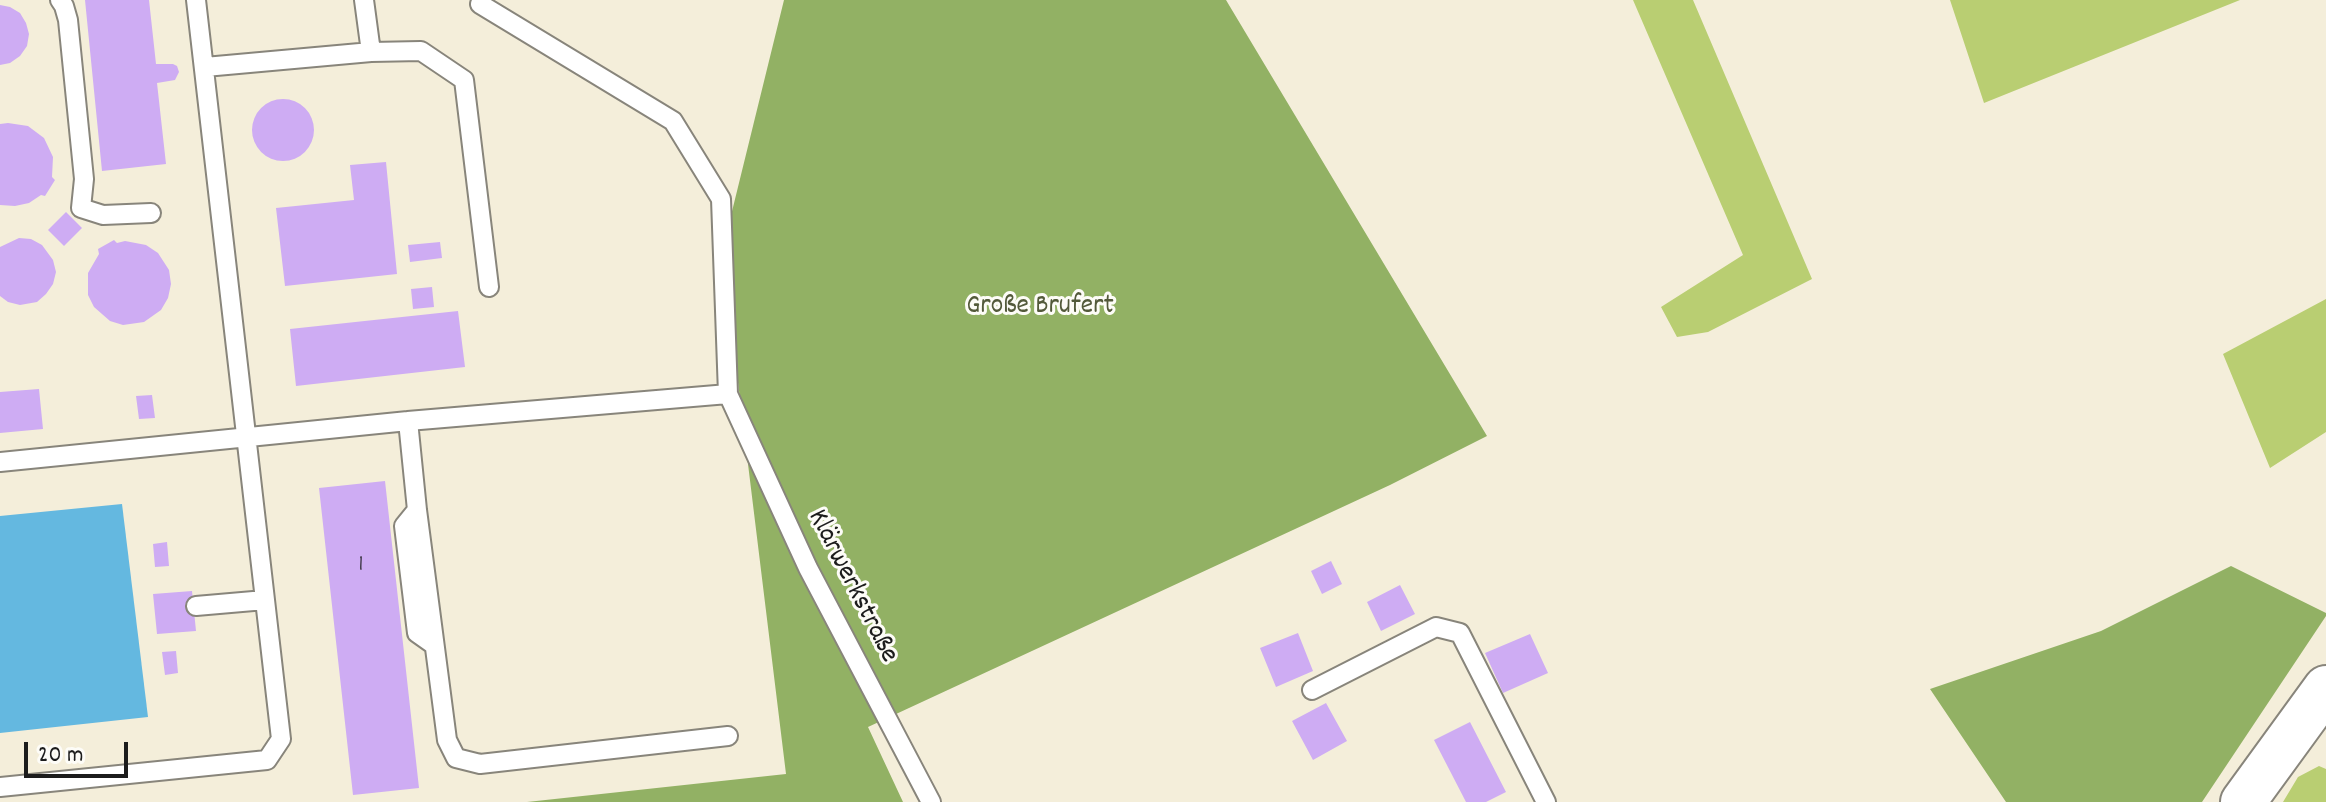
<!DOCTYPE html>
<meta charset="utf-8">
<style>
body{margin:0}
#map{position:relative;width:2326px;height:802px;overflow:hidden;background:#f4eeda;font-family:Dekko,sans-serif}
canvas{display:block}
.scale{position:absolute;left:24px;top:742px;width:104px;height:36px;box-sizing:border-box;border:4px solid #1c1c1c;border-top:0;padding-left:10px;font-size:24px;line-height:28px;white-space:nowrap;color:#1c1c1c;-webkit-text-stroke:6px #fdfcf7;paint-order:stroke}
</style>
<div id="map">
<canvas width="2326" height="802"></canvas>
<div class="scale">20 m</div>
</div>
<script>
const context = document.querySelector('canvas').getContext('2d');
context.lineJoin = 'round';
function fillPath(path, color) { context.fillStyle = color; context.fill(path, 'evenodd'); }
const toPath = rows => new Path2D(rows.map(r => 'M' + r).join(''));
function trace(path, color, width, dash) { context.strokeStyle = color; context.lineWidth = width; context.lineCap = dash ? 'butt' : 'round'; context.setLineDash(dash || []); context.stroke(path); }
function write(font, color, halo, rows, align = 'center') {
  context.font = font + ' Dekko,sans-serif'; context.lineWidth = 6; context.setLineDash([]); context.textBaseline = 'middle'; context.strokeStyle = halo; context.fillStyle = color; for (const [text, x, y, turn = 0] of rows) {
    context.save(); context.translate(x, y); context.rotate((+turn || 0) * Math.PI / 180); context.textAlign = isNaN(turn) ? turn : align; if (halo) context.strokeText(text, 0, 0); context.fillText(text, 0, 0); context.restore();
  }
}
fillPath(toPath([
 [1633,0,1693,0,1812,279,1708,332,1677,337,1661,307,1743,255],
 [1950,0,2240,0,1984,103],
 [2326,299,2326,432,2270,468,2223,354],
 [2319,766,2326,769,2326,802,2283,802,2298,777]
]), '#b9ce72');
fillPath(toPath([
 [784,0,1226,0,1487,436,1390,485,868,727,903,802,527,802,786,774,722,252],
 [2231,566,2326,613,2326,616,2202,802,2006,802,1930,689,2101,631]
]), '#92b164');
fillPath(toPath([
 [122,504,148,717,0,733,0,516]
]), '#64b8e0');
fillPath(toPath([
 [85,0,149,0,156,64,173,64,177,66,179,72,175,80,157,83,166,164,102,171],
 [0,5,10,7,20,13,26,23,29,34,27,46,20,56,10,63,0,65],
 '252 130a31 31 0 1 1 62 0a31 31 0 1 1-62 0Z',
 [8,123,28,126,44,138,53,157,52,177,55,180,45,196,41,195,29,203,15,206,0,205,0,124],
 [386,162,397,274,285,286,276,208,354,200,350,165],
 [66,212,82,228,64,246,48,230],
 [19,238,31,239,42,245,53,260,56,272,53,284,46,294,37,302,20,305,8,302,0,296,0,247],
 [114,240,117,243,125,241,146,245,158,253,169,270,171,284,168,298,161,310,144,322,123,325,110,321,94,307,88,295,88,273,99,254,98,249],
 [440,242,442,258,410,262,408,245],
 [432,287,434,307,413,309,411,289],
 [458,311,465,367,296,386,290,329],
 [39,389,43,429,0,433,0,392],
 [152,395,155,418,139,419,136,396],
 [385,481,419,788,353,795,319,488],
 [167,542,169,566,155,567,153,544],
 [1331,561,1342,584,1322,594,1311,571],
 [1400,585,1415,614,1381,631,1367,602],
 [192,591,196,631,157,634,153,594],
 [1298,633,1313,671,1276,687,1260,648],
 [1530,634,1548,673,1503,693,1485,653],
 [176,651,178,673,165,675,162,652],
 [1326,703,1347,741,1313,760,1292,721],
 [1470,722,1506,792,1486,802,1466,802,1434,740]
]), '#ceacf3');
const service = toPath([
 [60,0,64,6,68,20,84,179,81,208,103,215,151,213],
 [364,0,371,52,421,51,464,80,489,287],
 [480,4,673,121,721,199,728,394,808,568,931,802],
 [205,67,371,52],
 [408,421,417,510,447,740,456,758,480,764,728,736],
 [0,462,408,421,728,394],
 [417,510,404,526,417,633,434,645],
 [196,606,265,600],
 [1312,690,1436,627,1460,633,1546,802],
 [0,787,267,760,281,739,196,0]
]);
const tertiary = toPath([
 [2243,802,2326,688]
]);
trace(service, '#88857b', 22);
trace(tertiary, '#88857b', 48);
trace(service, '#fff', 18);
trace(tertiary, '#fff', 44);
write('24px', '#484052', null, [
 ["1",361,567]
]);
write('28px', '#535a3a', '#fdfcf7', [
 ["Große Brufert",1040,308]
]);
write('28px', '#1c1c1c', '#fdfcf7', [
 ["Klärwerkstraße",851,587,63]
]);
</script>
